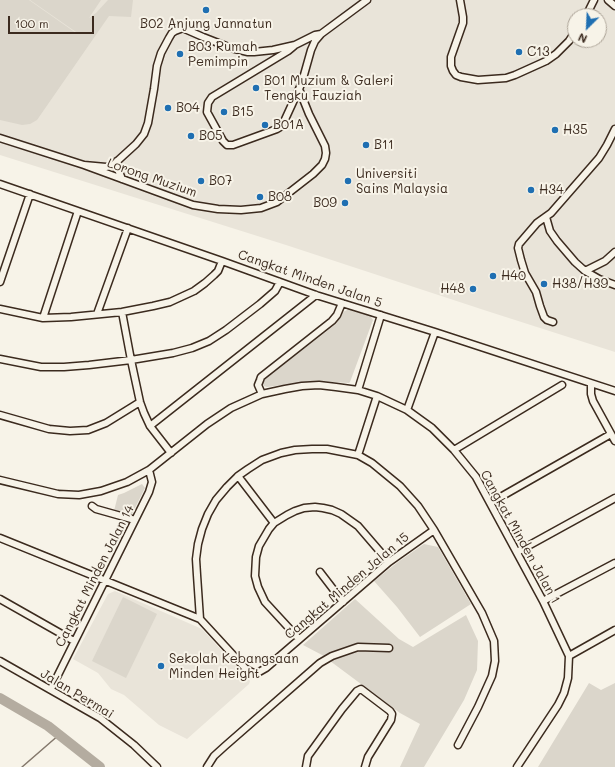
<!DOCTYPE html>
<style>
body{margin:0}
#map{position:relative;width:615px;height:767px;overflow:hidden;background:#f7f3e8;font-family:Mali,sans-serif}
canvas{display:block}
.north{position:absolute;left:567px;top:8px;width:40px;height:40px;box-sizing:border-box;background:#f7f3e8;border:1px solid #aca397;border-radius:50%;rotate:204deg;font-size:11px;font-weight:700;line-height:16px;text-align:center;color:#3b2a1e}
.north::after{content:'';display:block;margin:auto;width:14px;height:18px;background:#1f6fb2;clip-path:polygon(50% 0,100% 100%,50% 72%,0 100%)}
.scale{position:absolute;left:8px;top:16px;width:86px;height:18px;box-sizing:border-box;border:2px solid #3b2a1e;border-top:0;padding-left:5px;font-size:12px;line-height:14px;white-space:nowrap;color:#3b2a1e;-webkit-text-stroke:3px #f7f3e8;paint-order:stroke}
</style>
<div id="map">
<canvas width="615" height="767"></canvas>
<div class="north">N</div>
<div class="scale">100 m</div>
</div>
<script>
const context = document.querySelector('canvas').getContext('2d');
context.lineJoin = 'round';
function fillPath(path, color) { context.fillStyle = color; context.fill(path, 'evenodd'); }
const toPath = rows => new Path2D(rows.map(r => 'M' + r).join(''));
function trace(path, color, width, dash) { context.strokeStyle = color; context.lineWidth = width; context.lineCap = dash ? 'butt' : 'round'; context.setLineDash(dash || []); context.stroke(path); }
function write(font, color, halo, rows, align = 'center') {
  context.font = font + ' Mali,sans-serif'; context.lineWidth = 4; context.setLineDash([]); context.textBaseline = 'middle'; context.strokeStyle = halo; context.fillStyle = color; for (const [text, x, y, turn = 0] of rows) {
    context.save(); context.translate(x, y); context.rotate((+turn || 0) * Math.PI / 180); context.textAlign = isNaN(turn) ? turn : align; if (halo) context.strokeText(text, 0, 0); context.fillText(text, 0, 0); context.restore();
  }
}
fillPath(toPath([
 [0,0,615,0,615,352,487,311,286,245,0,155],
 [575,16,599,16,599,40,575,40],
 [115,591,202,629,250,681,249,684,187,739,159,725,124,695,111,689,98,673,73,659,108,594]
]), '#e9e4d9');
fillPath(toPath([
 [0,0,29,0,76,33,76,32,30,0,101,0,89,18,96,13,108,0,133,0,131,17,109,16,37,120,30,124,22,125,0,120],
 [349,309,370,315,373,320,350,382,349,383,314,381,267,387,264,386,263,384,265,379,336,324,343,312],
 [142,484,145,488,131,516,114,511,118,495,124,493],
 [424,544,438,547,471,604,420,637,397,607,374,581,398,562],
 [123,597,157,614,126,678,92,661],
 [355,599,399,639,413,647,466,615,478,641,477,670,464,700,424,767,400,767,420,724,400,713,322,655,303,645],
 [589,683,601,690,615,683,615,767,538,767]
]), '#dbd6cb');
trace(toPath([
 [22,767,60,734]
]), '#84786c', 1.5);
trace(toPath([
 [0,698,48,726,100,767]
]), '#b4aca0', 10);
const minor = toPath([
 [460,0,463,17,463,23,451,57,451,66,453,71,456,75,461,77,478,80,506,78,515,75,546,61,556,54,569,41,575,32],
 [608,0,615,6],
 [586,16,594,0],
 [294,46,288,51,212,97,208,103,207,112,223,141,227,145,233,145,277,129,282,126,299,89],
 [0,138,84,165,106,167,113,165,136,144,144,134,148,123,154,89,157,66,161,53,169,38,172,33,175,31,183,28,187,30,203,37,231,48,248,52,254,52,273,50,295,45,315,35,321,34],
 [117,161,117,167,122,179],
 [84,165,193,205,218,209,241,210,261,208,277,202,313,174,322,165,325,159,326,153,325,146,309,114,299,89,302,82,311,50,315,41,321,34,367,0],
 [0,184,222,261,316,295,435,332,615,391],
 [546,217,550,231,557,241,575,262,585,271,599,279,615,285],
 [585,271,605,261,615,252],
 [0,282,30,194],
 [0,309,43,318,71,317,122,312,153,306,170,302,194,291,205,283,214,275,218,271,222,261],
 [122,312,131,360,140,402,144,413,150,426,171,453],
 [97,314,128,228],
 [43,318,78,211],
 [553,322,547,320,544,317,540,306,536,292,525,273,521,260,518,248,519,244,537,223,551,213,599,158,607,145,615,129],
 [0,359,41,367,64,367,89,365,131,360,173,353,192,348,209,341,226,330,260,304,275,291,280,282],
 [591,384,591,394,593,401,615,441],
 [358,390,381,315],
 [262,394,258,385,260,380,261,377,332,321,337,315,342,303],
 [407,410,435,332],
 [0,415,49,429,70,431,88,430,106,423,140,402],
 [150,426,316,295],
 [454,450,562,385],
 [358,455,377,396],
 [238,476,274,523],
 [0,480,58,494,79,495,101,491,127,482,149,470,207,424,231,408,262,394,285,389,302,386,319,385,336,387,358,390,377,396,407,410,432,428,454,450,476,477,543,601,569,656,568,678,564,693,558,705,517,767],
 [490,503,611,434],
 [92,506,96,509,135,520],
 [434,530,389,562,266,668,259,672,253,673,246,669,200,619,197,575,196,559,198,544,202,529,208,514,216,500,227,487,238,476,248,469,262,460,281,453,295,450,312,449,327,449,358,455,372,463,400,486,418,506,434,530,482,613,494,641,495,661,492,676,478,707,458,745],
 [0,538,200,619],
 [517,552,615,498],
 [320,572,343,602],
 [0,599,74,641],
 [543,601,615,563],
 [299,639,265,602,258,587,255,576,256,557,259,546,269,529,274,523,287,515,295,511,304,508,315,507,323,508,332,510,341,514,358,526,389,562],
 [569,656,615,630],
 [0,661,100,718,134,745,157,767],
 [51,689,149,492,152,482,149,470],
 [207,767,214,756,225,746,320,663,332,656,358,647,389,648],
 [306,767,308,756,342,709,357,691,361,689,390,711,392,714,391,720,368,757,365,767]
]);
trace(minor, '#3b2a1e', 9);
trace(minor, '#f7f3e8', 6);
for (const [x, y, r, color] of [
 [206,10,4,"#1f6fb2"],
 [519,52,4,"#1f6fb2"],
 [180,54,4,"#1f6fb2"],
 [256,88,4,"#1f6fb2"],
 [168,108,4,"#1f6fb2"],
 [224,112,4,"#1f6fb2"],
 [265,125,4,"#1f6fb2"],
 [555,130,4,"#1f6fb2"],
 [191,136,4,"#1f6fb2"],
 [366,145,4,"#1f6fb2"],
 [201,181,4,"#1f6fb2"],
 [348,181,4,"#1f6fb2"],
 [531,190,4,"#1f6fb2"],
 [260,197,4,"#1f6fb2"],
 [345,203,4,"#1f6fb2"],
 [493,276,4,"#1f6fb2"],
 [544,284,4,"#1f6fb2"],
 [473,289,4,"#1f6fb2"],
 [161,666,4,"#1f6fb2"]
]) { const dot = new Path2D(); dot.arc(x, y, r, 0, 2 * Math.PI); context.fillStyle = color; context.fill(dot); trace(dot, '#f7f3e8', 1.5); }
write('13px', '#3b2a1e', '#f7f3e8', [
 ["B02 Anjung Jannatun",206,24,"center"],
 ["B03 Rumah",188,47],
 ["Pemimpin",188,62],
 ["C13",527,52],
 ["B01 Muzium & Galeri",264,81],
 ["Tengku Fauziah",264,96],
 ["B04",176,108],
 ["B15",232,112],
 ["B01A",273,125],
 ["H35",563,130],
 ["B05",199,136],
 ["B11",374,145],
 ["Universiti",356,174],
 ["Sains Malaysia",356,189],
 ["B07",209,181],
 ["H34",539,190],
 ["B08",268,197],
 ["B09",337,203,"right"],
 ["H40",501,276],
 ["H38/H39",552,284],
 ["H48",465,289,"right"],
 ["Sekolah Kebangsaan",169,659],
 ["Minden Height",169,674]
], 'left');
write('13px', '#3b2a1e', '#f7f3e8', [
 ["Lorong Muzium",152,178,19],
 ["Cangkat Minden Jalan 5",310,279,19],
 ["Cangkat Minden Jalan 1",520,537,61],
 ["Cangkat Minden Jalan 14",95,576,-63],
 ["Cangkat Minden Jalan 15",347,586,-40],
 ["Jalan Permai",77,694,31]
]);
</script>
